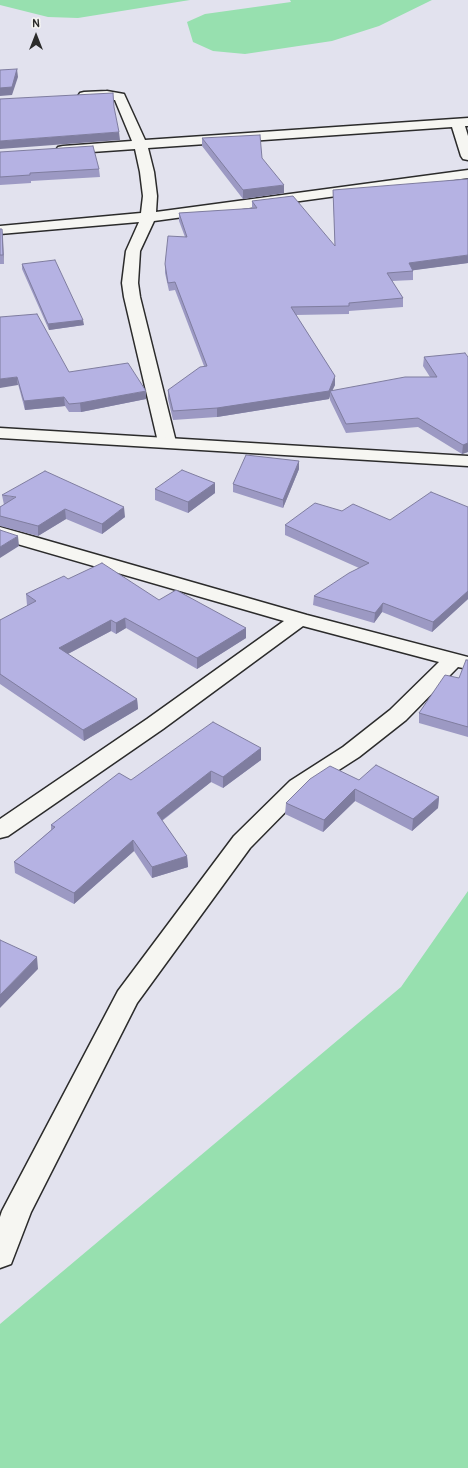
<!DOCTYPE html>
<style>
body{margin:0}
#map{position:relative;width:468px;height:1468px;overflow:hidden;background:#e2e2ee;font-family:Pangolin,sans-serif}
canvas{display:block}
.north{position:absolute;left:16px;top:16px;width:40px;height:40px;-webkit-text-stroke:3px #f6f6f2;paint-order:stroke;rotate:0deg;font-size:11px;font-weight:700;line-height:16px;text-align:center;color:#2b2b2b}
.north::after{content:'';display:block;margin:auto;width:14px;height:18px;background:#2b2b2b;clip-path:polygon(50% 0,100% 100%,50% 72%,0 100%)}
</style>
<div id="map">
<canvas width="468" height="1468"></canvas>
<div class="north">N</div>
</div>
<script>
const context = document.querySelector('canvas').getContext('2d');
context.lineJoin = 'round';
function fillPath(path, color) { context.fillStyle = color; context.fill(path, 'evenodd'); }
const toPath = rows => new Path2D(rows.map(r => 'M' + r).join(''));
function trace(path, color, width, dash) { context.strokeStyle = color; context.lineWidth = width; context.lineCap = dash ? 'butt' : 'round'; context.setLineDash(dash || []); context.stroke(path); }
fillPath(toPath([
 [0,0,190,0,78,18,48,17,0,5],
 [290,0,432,0,379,26,332,41,245,54,213,51,193,42,187,22,205,14,291,2],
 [468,891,468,1468,0,1468,0,1324,401,987]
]), '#97e0af');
const street = toPath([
 [107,91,124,94,145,140,468,118,468,126,465,126,468,136,468,160,463,159,461,156,452,127,148,148,154,172,157,196,156,212,468,170,468,178,154,221,140,251,138,283,140,297,176,442,173,446,167,447,161,446,158,442,124,297,122,283,126,251,139,222,0,234,0,226,141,213,143,196,140,172,135,149,63,154,58,153,56,150,58,147,63,146,132,141,115,100,84,100,80,99,78,96,80,93,84,92,107,91],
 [0,527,307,615,468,657,468,669,458,667,406,720,359,757,306,791,250,848,137,1003,31,1212,11,1264,0,1268,0,1217,2,1211,118,991,234,836,290,781,343,747,390,710,439,662,303,626,163,729,8,836,0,838,0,819,147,719,284,621,0,539,0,527]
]);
const secondary = toPath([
 [0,428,468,456,468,466,0,438,0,428]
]);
trace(street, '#2b2b2b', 3);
trace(secondary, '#2b2b2b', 3);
fillPath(street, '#f6f6f2');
fillPath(secondary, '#f6f6f2');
fillPath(toPath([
 [202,138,284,193,243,199,202,146],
 [0,152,99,169,100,177,31,181,31,183,0,185],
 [333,190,468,263,413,270,413,280,392,281,403,298,403,307,349,311,349,314,296,315,335,376,335,385,332,391,430,377,423,366,424,357,468,357,468,452,462,454,418,427,346,433,330,400,330,396,329,399,217,417,173,420,168,399,168,390,204,366,175,290,169,291,165,273,165,264,185,237,179,221,179,213,252,209,252,201,335,246],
 [0,229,2,229,4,264,0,264],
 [22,264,84,325,49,330,22,269],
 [0,317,69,372,146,399,81,412,69,412,65,406,25,410],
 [299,461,299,469,283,508,233,492,233,484],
 [215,483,215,493,188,513,155,500,155,489],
 [2,495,125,517,102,534,66,519,38,536,0,526,0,507,4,505],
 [468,507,468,599,432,632,382,612,374,623,313,605,314,596,359,568,285,535,285,525,342,511,390,520],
 [68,579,159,600,246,628,246,638,197,669,126,628,116,634,111,631,68,654,137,699,138,709,84,741,0,684,0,620,28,606,27,605,26,594],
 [468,660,468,737,419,723,419,713,459,678],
 [261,748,261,760,223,788,211,782,162,821,187,856,188,867,152,878,134,851,74,904,15,873,14,862,51,830,51,825,131,780],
 [359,780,439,797,438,808,412,831,355,801,323,832,285,814,286,803]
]), '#9c99c3');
fillPath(toPath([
 [17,69,18,77,12,95,0,96,0,88],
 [119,132,120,140,0,149,0,141],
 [284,185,284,193,243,199,243,190],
 [2,229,3,237,4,264,3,255],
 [468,255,468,263,408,271,409,263],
 [83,320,84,325,49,330,48,324],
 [335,376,335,385,331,393,330,391,330,396,329,399,217,417,217,408],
 [17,377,18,385,0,388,0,379],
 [146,391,146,399,81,412,80,403],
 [64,397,65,406,25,410,24,401],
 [468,443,468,452,462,454,463,445],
 [299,461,299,469,283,508,283,500],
 [215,483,215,493,188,513,188,502],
 [124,507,125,517,102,534,102,524],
 [65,509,66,519,38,536,38,526],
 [18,536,19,546,0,558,0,547],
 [468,591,468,599,432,632,433,622],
 [383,603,382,612,374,623,375,613],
 [125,618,126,628,116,634,116,623],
 [111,620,111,631,60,658,59,648],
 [246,628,246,638,197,669,197,658],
 [137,699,138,709,84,741,83,730],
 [261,748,261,760,223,788,223,777],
 [211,771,211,782,157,824,157,813],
 [355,789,355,801,323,832,324,820],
 [439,797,438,808,412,831,413,819],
 [133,840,134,851,74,904,74,893],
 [187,856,188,867,152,878,152,867],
 [37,957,38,969,0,1008,0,995]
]), '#7f7d9f');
const building = toPath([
 [17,69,12,87,0,88,0,70,17,69],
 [113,93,114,107,119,132,0,141,0,99,113,93],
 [260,135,262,158,284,185,243,190,202,138,260,135],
 [93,146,99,169,30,173,30,175,0,177,0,152,93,146],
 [468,179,468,255,409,263,413,271,387,273,403,298,349,303,349,306,291,307,335,376,329,391,217,408,173,411,168,390,200,367,207,366,175,282,168,283,165,264,168,236,187,237,179,213,257,208,252,201,293,196,335,246,333,190,468,179],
 [0,229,2,229,3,255,0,255,0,229],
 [55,260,83,320,48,324,22,264,55,260],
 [37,314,69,372,128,363,146,391,80,403,69,404,64,397,24,401,17,377,0,379,0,317,37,314],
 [465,353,468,357,468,443,463,445,418,418,346,424,330,391,405,377,437,377,424,357,465,353],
 [246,455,299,461,283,500,233,484,246,455],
 [182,470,215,483,188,502,155,489,182,470],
 [45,471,124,507,102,524,65,509,38,526,0,516,0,507,16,497,2,495,45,471],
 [431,492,468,507,468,591,433,622,383,603,375,613,314,596,349,573,369,563,285,525,315,503,342,511,353,504,390,520,431,492],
 [0,530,18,536,0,547,0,530],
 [102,563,159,600,176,590,246,628,197,658,125,618,116,623,111,620,59,648,137,699,83,730,0,674,0,620,36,601,26,594,64,576,68,579,102,563],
 [466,660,468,660,468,727,419,713,445,675,459,678,466,660],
 [213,722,261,748,223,777,211,771,157,813,187,856,152,867,133,840,74,893,14,862,55,827,51,825,119,773,131,780,213,722],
 [376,765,439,797,413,819,355,789,324,820,286,803,310,779,330,766,359,780,376,765],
 [0,940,37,957,0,995,0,940]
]);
fillPath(building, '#b5b2e3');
trace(building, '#7f7d9f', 1);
</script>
